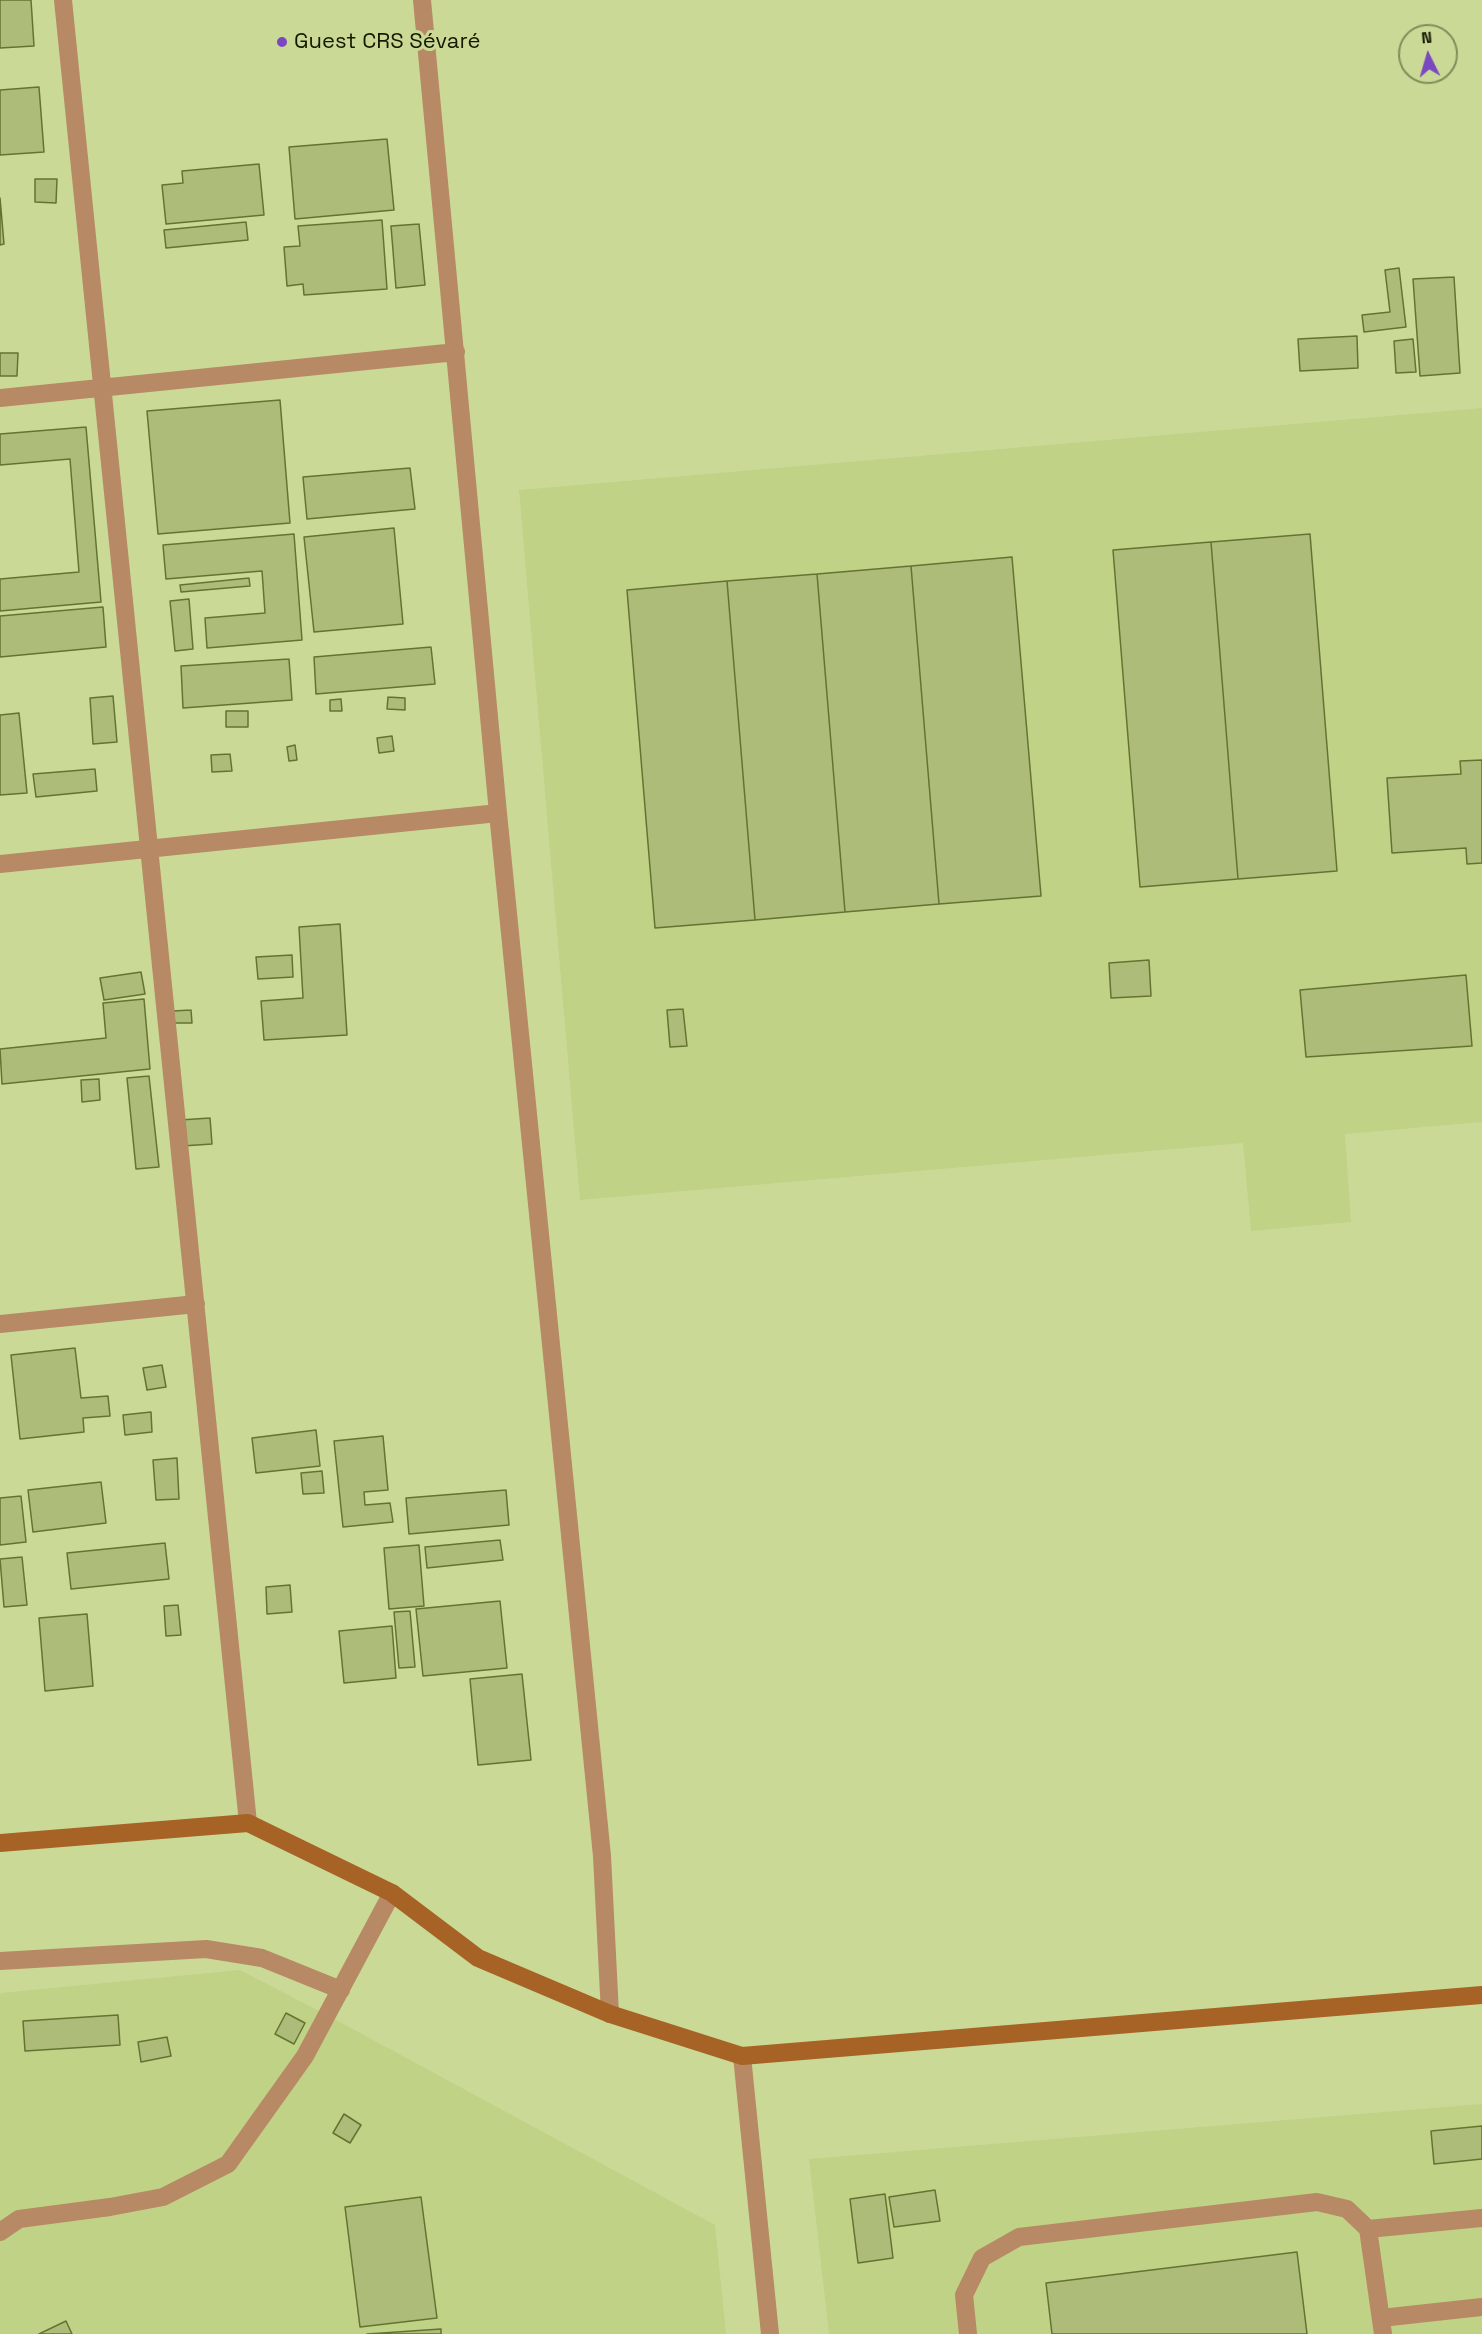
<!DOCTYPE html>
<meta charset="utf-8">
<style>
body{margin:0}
#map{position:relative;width:1482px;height:2334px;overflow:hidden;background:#cada96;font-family:"Space Grotesk",sans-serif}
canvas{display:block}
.north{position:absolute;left:1398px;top:24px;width:60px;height:60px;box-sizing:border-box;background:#cada96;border:2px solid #818d5a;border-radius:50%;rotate:355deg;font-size:16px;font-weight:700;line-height:24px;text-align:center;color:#141901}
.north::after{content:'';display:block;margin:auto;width:21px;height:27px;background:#7a48c0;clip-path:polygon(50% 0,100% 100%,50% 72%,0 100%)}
</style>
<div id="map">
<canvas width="1482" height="2334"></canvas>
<div class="north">N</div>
</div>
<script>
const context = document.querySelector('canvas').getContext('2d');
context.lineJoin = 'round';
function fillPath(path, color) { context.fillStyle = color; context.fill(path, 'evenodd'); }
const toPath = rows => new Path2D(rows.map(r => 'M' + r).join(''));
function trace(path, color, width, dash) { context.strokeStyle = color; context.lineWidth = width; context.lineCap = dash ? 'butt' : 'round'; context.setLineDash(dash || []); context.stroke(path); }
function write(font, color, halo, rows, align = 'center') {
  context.font = font + ' "Space Grotesk",sans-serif'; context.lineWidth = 6; context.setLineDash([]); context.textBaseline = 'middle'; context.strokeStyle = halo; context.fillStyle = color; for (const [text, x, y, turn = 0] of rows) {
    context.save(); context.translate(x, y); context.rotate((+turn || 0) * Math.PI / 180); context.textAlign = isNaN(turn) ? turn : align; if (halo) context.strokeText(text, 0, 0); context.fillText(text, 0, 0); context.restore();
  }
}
fillPath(toPath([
 [1482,408,1482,1122,1345,1134,1351,1222,1251,1231,1243,1143,580,1200,519,490],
 [240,1970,327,2015,715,2225,726,2334,0,2334,0,1993],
 [1482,2104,1482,2334,829,2334,809,2159]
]), '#c0d286');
const building = toPath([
 [0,0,31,0,34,46,0,48,0,0],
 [39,87,44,152,0,155,0,90,39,87],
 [387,139,394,210,295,219,289,147,387,139],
 [259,164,264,215,166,224,162,185,183,183,182,171,259,164],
 [35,179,57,179,56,203,35,202,35,179],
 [0,198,4,244,0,245,0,198],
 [382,220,387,289,304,295,303,284,287,286,284,247,300,246,298,226,382,220],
 [246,222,248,240,166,248,164,230,246,222],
 [419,224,425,285,396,288,391,226,419,224],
 [1399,268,1406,327,1364,332,1362,315,1390,312,1385,270,1399,268],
 [1454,277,1460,373,1420,376,1413,279,1454,277],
 [1357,336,1358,368,1300,371,1298,339,1357,336],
 [1413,339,1416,372,1396,373,1394,341,1413,339],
 [0,353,18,353,17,376,0,376,0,353],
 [280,400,290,523,158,534,147,411,280,400],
 [86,427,101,602,0,611,0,579,79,572,70,459,0,465,0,434,86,427],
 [410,468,415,509,307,519,303,477,410,468],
 [394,528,403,624,314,632,304,537,394,528],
 [294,534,302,640,207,648,205,618,265,613,262,571,166,579,163,545,294,534],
 [1310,534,1337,871,1238,879,1211,542,1310,534],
 [1211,542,1238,879,1140,887,1113,550,1211,542],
 [1012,557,1041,896,939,904,911,566,1012,557],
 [911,566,939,904,845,912,817,574,911,566],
 [817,574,845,912,755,920,727,581,817,574],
 [249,578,250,586,181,592,180,585,249,578],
 [727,581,755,920,655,928,627,590,727,581],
 [189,599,193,649,175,651,170,601,189,599],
 [103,607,106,647,0,657,0,616,103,607],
 [431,647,435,684,316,694,314,657,431,647],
 [289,659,292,700,183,708,181,666,289,659],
 [113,696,117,742,93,744,90,698,113,696],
 [388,697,405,698,405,710,387,709,388,697],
 [341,699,342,711,330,711,330,700,341,699],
 [226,711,248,711,248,727,226,727,226,711],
 [19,713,27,793,0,795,0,715,19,713],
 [392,736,394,751,379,753,377,738,392,736],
 [295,745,297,760,289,761,287,747,295,745],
 [230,754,232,771,212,772,211,755,230,754],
 [1482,760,1482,863,1467,864,1466,848,1392,853,1387,778,1461,774,1460,761,1482,760],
 [95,769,97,791,36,797,33,774,95,769],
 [340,924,347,1035,264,1040,261,1001,303,998,299,927,340,924],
 [292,955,293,977,258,979,256,957,292,955],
 [1149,960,1151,996,1111,998,1109,963,1149,960],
 [141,972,145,994,104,1000,100,978,141,972],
 [1466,975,1472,1046,1306,1057,1300,990,1466,975],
 [144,999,150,1069,2,1084,0,1049,106,1038,103,1003,144,999],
 [683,1009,687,1046,670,1047,667,1010,683,1009],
 [191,1010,192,1023,173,1023,173,1011,191,1010],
 [149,1076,159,1167,136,1169,127,1078,149,1076],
 [99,1079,100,1100,82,1102,81,1080,99,1079],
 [210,1118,212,1144,182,1146,180,1120,210,1118],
 [75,1348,81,1398,108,1396,110,1416,83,1418,84,1432,20,1439,11,1355,75,1348],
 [162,1365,166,1387,147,1390,143,1368,162,1365],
 [151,1412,152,1432,125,1435,123,1415,151,1412],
 [316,1430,320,1466,256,1473,252,1438,316,1430],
 [383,1436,388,1490,364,1492,365,1505,390,1503,393,1522,343,1527,334,1441,383,1436],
 [177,1458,179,1499,156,1500,153,1460,177,1458],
 [322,1471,324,1493,303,1494,301,1473,322,1471],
 [101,1482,106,1523,33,1532,28,1490,101,1482],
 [506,1490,509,1525,409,1534,406,1498,506,1490],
 [21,1496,26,1542,0,1545,0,1498,21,1496],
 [500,1540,503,1560,427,1568,425,1547,500,1540],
 [165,1543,169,1579,71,1589,67,1553,165,1543],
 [419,1545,424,1606,389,1609,384,1548,419,1545],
 [22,1557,27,1605,4,1607,0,1559,22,1557],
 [290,1585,292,1612,267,1614,266,1587,290,1585],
 [500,1601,507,1668,423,1676,416,1609,500,1601],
 [178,1605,181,1635,166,1636,164,1606,178,1605],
 [410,1611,415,1667,399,1668,394,1612,410,1611],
 [87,1614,93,1686,45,1691,39,1618,87,1614],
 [392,1626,396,1678,344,1683,339,1631,392,1626],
 [522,1674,531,1760,478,1765,470,1679,522,1674],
 [286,2013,305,2023,294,2044,275,2034,286,2013],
 [118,2015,120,2045,25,2051,23,2021,118,2015],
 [167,2037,171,2056,141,2062,138,2042,167,2037],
 [344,2114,361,2125,350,2143,333,2133,344,2114],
 [1482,2126,1482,2159,1434,2164,1431,2131,1482,2126],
 [935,2190,940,2221,894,2227,889,2197,935,2190],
 [885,2194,893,2258,858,2263,850,2199,885,2194],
 [421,2197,437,2318,360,2327,345,2207,421,2197],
 [1297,2252,1307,2334,1052,2334,1046,2283,1297,2252],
 [66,2321,72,2334,39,2334,66,2321],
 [441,2329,441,2334,367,2334,441,2329]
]);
fillPath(building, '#adbd79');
trace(building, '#657331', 1.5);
trace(toPath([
 [0,1961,206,1949,262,1958,341,1990],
 [1368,2229,1482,2218],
 [0,2232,19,2219,110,2207,163,2197,228,2164,305,2056,392,1893],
 [1381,2318,1482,2307],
 [968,2334,964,2295,982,2258,1019,2237,1317,2202,1347,2209,1368,2229,1383,2334]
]), '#b78964', 18);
trace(toPath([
 [63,0,248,1823],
 [422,0,498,813,602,1856,610,2014],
 [0,398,456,352],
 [0,864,498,813],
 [0,1324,196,1304],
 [742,2056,770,2334]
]), '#b78964', 18);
trace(toPath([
 [0,1843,248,1823,392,1893,478,1958,610,2014,742,2056,1482,1995]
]), '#a76325', 18);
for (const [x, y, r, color] of [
 [282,42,6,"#7a48c0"]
]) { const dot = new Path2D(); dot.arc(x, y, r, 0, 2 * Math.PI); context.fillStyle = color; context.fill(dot); trace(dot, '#cada96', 2); }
write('22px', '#141901', '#cada96', [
 ["Guest CRS Sévaré",294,42]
], 'left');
</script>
